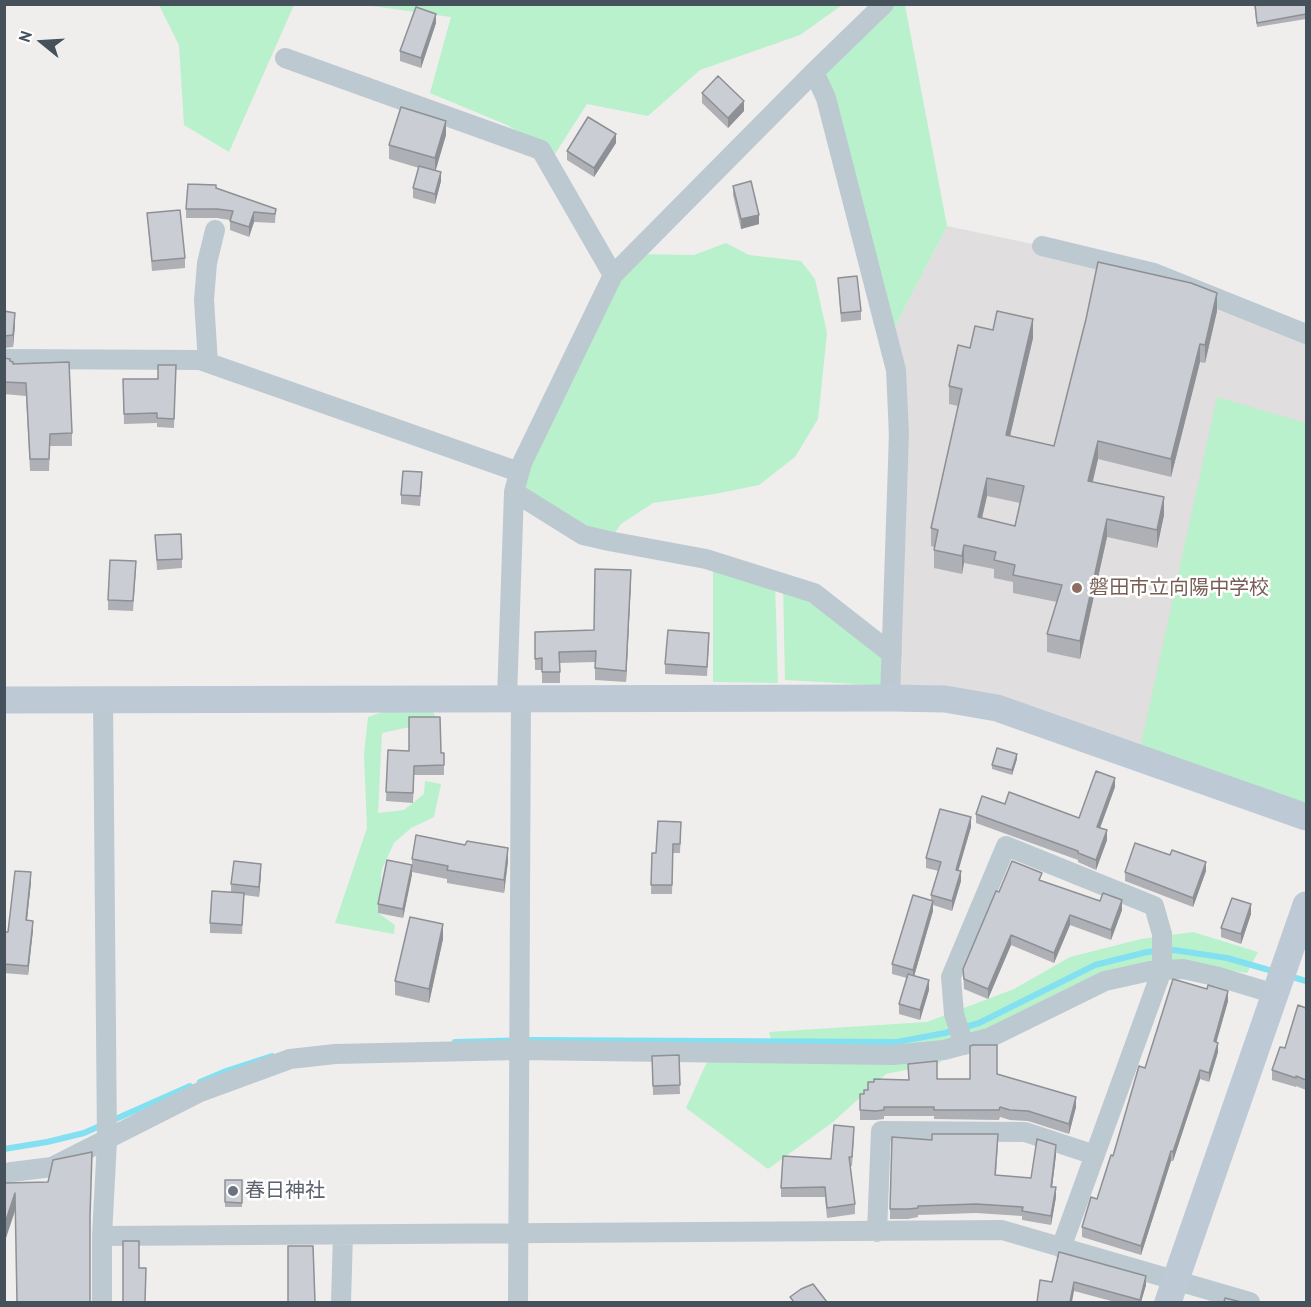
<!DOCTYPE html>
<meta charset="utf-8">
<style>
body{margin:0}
#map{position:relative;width:1311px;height:1307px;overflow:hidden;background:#f0eded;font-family:"PT Sans",sans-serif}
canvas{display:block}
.frame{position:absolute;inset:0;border:6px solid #45525c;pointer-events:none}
.north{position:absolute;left:12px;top:12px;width:60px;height:60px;-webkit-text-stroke:4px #fff;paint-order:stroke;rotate:288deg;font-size:16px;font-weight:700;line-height:24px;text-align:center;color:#45525c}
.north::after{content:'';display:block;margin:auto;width:21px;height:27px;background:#45525c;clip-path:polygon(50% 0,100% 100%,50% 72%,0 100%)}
</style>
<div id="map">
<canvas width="1311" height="1307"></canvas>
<div class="frame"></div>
<div class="north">N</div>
</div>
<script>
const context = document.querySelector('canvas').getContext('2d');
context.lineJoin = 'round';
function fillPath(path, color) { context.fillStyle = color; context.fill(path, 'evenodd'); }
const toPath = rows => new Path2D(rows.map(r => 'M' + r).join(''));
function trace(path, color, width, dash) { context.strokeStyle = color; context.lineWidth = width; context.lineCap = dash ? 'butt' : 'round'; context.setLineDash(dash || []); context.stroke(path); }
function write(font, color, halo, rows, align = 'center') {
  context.font = font + ' "PT Sans","Noto Sans JP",sans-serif'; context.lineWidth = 5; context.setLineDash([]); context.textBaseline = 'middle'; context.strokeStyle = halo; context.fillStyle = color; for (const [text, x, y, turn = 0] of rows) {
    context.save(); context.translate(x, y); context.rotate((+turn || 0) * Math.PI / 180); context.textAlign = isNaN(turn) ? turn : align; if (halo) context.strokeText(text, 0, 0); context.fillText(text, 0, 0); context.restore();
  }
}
fillPath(toPath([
 [947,226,1042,246,1306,332,1306,817,989,707,890,698,888,340]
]), '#e1dedf');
fillPath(toPath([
 [159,5,294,5,229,152,184,125,179,45],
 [365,5,842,5,800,35,700,70,648,116,587,104,555,154,507,125,430,93,451,17],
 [884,5,905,5,947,226,888,340,814,72],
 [726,243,749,255,801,261,815,279,827,333,818,419,795,457,759,485,715,494,653,503,621,524,609,541,514,492,634,254,694,255],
 [1217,397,1306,423,1306,807,1140,749],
 [713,561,775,581,778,683,713,682],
 [783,583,892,654,891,686,785,680],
 [432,710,438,721,382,733,378,813,404,810,424,794,425,781,441,784,434,817,411,828,394,843,382,869,378,913,395,925,394,934,335,923,367,828,364,755,368,717,383,712],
 [1193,932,1258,952,1247,973,1177,963,958,1046,939,1063,886,1074,833,1122,768,1169,686,1108,711,1053,775,1053,769,1032,927,1022,1014,989,1070,957,1141,939]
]), '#b8f1cb');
trace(toPath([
 [1289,976,1306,981],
 [455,1042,531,1040,897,1042,945,1033,979,1023,1095,965,1147,952,1174,950,1227,958,1276,972],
 [200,1082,226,1071,272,1056],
 [4,1149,47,1142,84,1133,190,1086]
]), '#83e0f1', 6);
trace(toPath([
 [285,58,541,150,613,275],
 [814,72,826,98,896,370,899,434,890,698],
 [1042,246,1154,273,1306,334],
 [4,359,200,360,519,472],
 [208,363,204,300,207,263,215,230],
 [514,492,583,535,609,541,706,559,814,593,892,654],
 [507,699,514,492,522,463,613,275,814,72,884,4],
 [964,1045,954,1014,951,977,1006,846,1154,906,1162,934,1162,970,1061,1248],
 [4,1173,52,1167,200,1092,290,1059,335,1054,519,1050,893,1055,944,1050,989,1038,1105,981,1150,971,1183,969,1219,977,1275,994],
 [877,1232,881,1131,1025,1132,1095,1155],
 [102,1236,1002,1230,1250,1302],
 [102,1302,102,1236,107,1141,103,700],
 [341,1302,343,1235],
 [518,1302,521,699]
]), '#bdc9d1', 20);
trace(toPath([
 [4,700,890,698,945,699,997,708,1306,817],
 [1168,1302,1306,905]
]), '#bdcad6', 27);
fillPath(toPath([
 [1254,4,1306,4,1306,19,1257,27],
 [436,23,421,68,400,61,400,51],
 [702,93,744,111,728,128,702,103],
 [446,135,435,170,441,181,435,204,413,198,413,188,419,168,389,159,389,145],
 [616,143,594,177,567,160,567,151],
 [733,186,759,224,741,229,733,195],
 [216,188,276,209,275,223,254,222,249,237,230,230,230,220,217,218,186,218,186,209],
 [147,213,185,258,185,268,152,271],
 [838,278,861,311,861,320,841,322],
 [4,311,15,325,13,347,4,348],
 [1217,311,1205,363,1200,362,1171,477,1098,459,1093,482,1164,515,1157,548,1107,537,1080,659,1047,652,1047,634,1057,602,1013,593,1013,582,994,578,994,569,964,563,962,574,934,568,934,547,931,546,931,528,958,406,949,404,949,386,970,348,1033,338,1010,436,1054,446],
 [987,496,1020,503,1015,526,982,518],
 [4,358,13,364,72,433,72,446,50,446,49,471,30,471,26,396,4,394],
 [176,365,174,428,157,427,157,423,124,424,123,379,158,379],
 [422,482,420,506,401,504,401,495],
 [155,535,182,559,182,568,157,570],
 [136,570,133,611,108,610,108,600],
 [631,581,626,682,595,680,595,662,560,663,560,683,542,683,542,670,535,670,535,632,594,630],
 [709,643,707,676,665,674,665,664],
 [388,750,444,753,444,775,414,775,413,803,386,801],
 [1017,759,1012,775,992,769,992,765],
 [1115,787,1100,828,1107,840,1096,870,1078,862,1078,860,976,823,976,814,1005,804,1079,818],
 [971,827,958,870,961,881,952,911,933,905,933,911,914,976,929,990,920,1020,899,1014,899,1004,907,978,892,974,892,964,931,901,931,895,939,871,926,868,926,858],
 [681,832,680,853,673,853,672,894,651,894,652,853,656,853],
 [412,859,508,861,504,893,447,883,447,879,412,872,403,918,378,913,378,904,412,865],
 [1206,871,1193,907,1125,881,1125,872],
 [261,874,259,897,244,895,242,934,210,933,210,923,231,892,231,884],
 [31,882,27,920,33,930,28,975,4,973,4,932,8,932],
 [1042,882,1122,910,1111,940,1070,925,1054,963,1011,945,988,999,964,989,963,969,999,892],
 [1251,914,1241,944,1221,937,1221,928],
 [443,939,429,1003,395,995,395,981],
 [1228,1001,1216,1042,1218,1052,1209,1082,1200,1079,1173,1161,1171,1161,1141,1255,1082,1237,1082,1227,1097,1199,1145,1068],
 [1306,1008,1306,1090,1296,1086,1296,1087,1272,1080,1272,1070],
 [679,1055,680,1094,653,1095,652,1056],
 [997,1074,1076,1107,1069,1134,1028,1121,1010,1120,1000,1117,999,1120,934,1119,934,1116,884,1116,884,1119,876,1120,860,1120,860,1094,864,1094,874,1082,909,1080,970,1079],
 [854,1136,852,1166,850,1166,855,1204,855,1214,827,1218,825,1197,781,1197,781,1188,831,1159],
 [998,1144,996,1175,1031,1178,1056,1155,1052,1187,1056,1197,1051,1225,1022,1220,1022,1216,976,1213,918,1215,918,1217,908,1219,890,1219,890,1209],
 [225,1180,242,1180,242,1207,225,1207],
 [1059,1252,1146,1285,1141,1302,1115,1302,1074,1291,1052,1282]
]), '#aeb0b5');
fillPath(toPath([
 [436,14,436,23,421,68,421,58],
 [744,101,744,111,728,128,728,118],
 [446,121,446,135,435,173,435,158],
 [616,134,616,143,594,177,594,168],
 [441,172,441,181,435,204,435,194],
 [254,212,254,222,249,237,249,227],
 [759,215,759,224,741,229,741,219],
 [1217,293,1217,311,1205,363,1205,345],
 [15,313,15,325,13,347,13,335],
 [1033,319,1033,338,1006,453,1006,435],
 [1200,344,1200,362,1171,477,1171,459],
 [1098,441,1098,459,1088,499,1088,481],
 [987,478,987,496,978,535,978,517],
 [1164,497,1164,515,1157,548,1157,530],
 [1107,519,1107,537,1080,659,1080,641],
 [964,545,964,563,962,574,962,556],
 [631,570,631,581,626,682,626,671],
 [1017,754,1017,759,1012,775,1012,770],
 [1115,778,1115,787,1097,836,1097,827],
 [971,817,971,827,956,879,956,870],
 [1107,830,1107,840,1096,870,1096,860],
 [508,848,508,861,504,893,504,880],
 [1206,862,1206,871,1193,907,1193,898],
 [261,864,261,874,259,897,259,887],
 [412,865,412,875,403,918,403,909],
 [961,871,961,881,952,911,952,901],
 [31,872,31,882,26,929,26,920],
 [1122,900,1122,910,1111,940,1111,930],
 [933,901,933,911,913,980,913,970],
 [1251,904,1251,914,1241,944,1241,934],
 [1070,915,1070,925,1054,963,1054,953],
 [33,921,33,930,28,975,28,966],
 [443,924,443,939,429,1003,429,989],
 [1011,935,1011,945,988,999,988,989],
 [929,980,929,990,920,1020,920,1010],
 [1228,991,1228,1001,1214,1051,1214,1041],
 [1218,1043,1218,1052,1209,1082,1209,1073],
 [1200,1070,1200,1079,1173,1161,1173,1152],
 [1076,1097,1076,1107,1069,1134,1069,1124],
 [1056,1145,1056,1155,1051,1196,1051,1187],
 [1171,1151,1171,1161,1141,1255,1141,1246],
 [1056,1187,1056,1197,1051,1225,1051,1216],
 [15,1193,15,1211,4,1244,4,1226],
 [1146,1276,1146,1285,1141,1302,1140,1302],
 [1074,1282,1074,1291,1072,1302,1070,1302]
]), '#8d9094');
const building = toPath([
 [1255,4,1306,4,1306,14,1257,23,1255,4],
 [416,7,436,14,421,58,400,51,416,7],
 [718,76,744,101,728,118,702,93,718,76],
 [401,107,446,121,435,158,389,145,401,107],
 [588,117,616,134,594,168,567,151,588,117],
 [419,166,441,172,435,194,413,188,419,166],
 [751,181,759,215,741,219,733,186,751,181],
 [188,184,216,185,216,188,276,209,275,214,254,212,249,227,230,221,233,211,217,209,186,209,188,184],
 [180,210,185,258,152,261,147,213,180,210],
 [1098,262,1191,283,1217,293,1205,345,1200,344,1171,459,1098,441,1088,481,1164,497,1157,530,1107,519,1080,641,1047,634,1062,585,1013,575,1015,565,994,560,996,552,964,545,962,556,934,550,938,530,931,528,962,389,949,386,958,345,970,348,975,326,993,330,997,311,1033,319,1006,435,1054,446,1086,319,1098,262],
 [987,478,1024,486,1015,526,978,517,987,478],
 [857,276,861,311,841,313,838,278,857,276],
 [4,311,15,313,13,335,4,336,4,311],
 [4,358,10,359,10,361,13,362,13,364,69,362,72,433,50,434,49,459,30,459,26,383,4,382,4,358],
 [158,365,176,365,174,419,157,418,157,413,124,414,123,379,158,379,158,365],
 [403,471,422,472,420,496,401,495,403,471],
 [181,534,182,559,157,560,155,535,181,534],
 [110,560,136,561,133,601,108,600,110,560],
 [595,569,631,570,626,671,595,668,596,651,559,652,560,672,542,672,542,658,535,659,535,632,594,630,595,569],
 [668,630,709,633,707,667,665,664,668,630],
 [409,717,440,717,441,753,444,753,444,765,414,766,413,793,386,792,388,750,409,751,409,717],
 [997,748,1017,754,1012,770,992,765,997,748],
 [1096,771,1115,778,1097,827,1107,830,1096,860,1078,853,1078,851,976,814,982,796,1005,804,1009,792,1079,818,1096,771],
 [940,809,971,817,956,870,961,871,952,901,931,895,941,862,926,858,940,809],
 [658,821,681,822,680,844,673,844,672,885,651,885,652,853,656,853,658,821],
 [416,835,465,845,467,841,508,848,504,880,447,870,448,866,412,859,416,835],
 [1135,843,1170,855,1172,850,1206,862,1193,898,1125,872,1135,843],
 [387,860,412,865,403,909,378,904,387,860],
 [234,861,261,864,259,887,231,884,234,861],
 [1012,861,1042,873,1039,880,1100,901,1103,893,1122,900,1111,930,1070,915,1054,953,1011,935,988,989,964,979,963,969,996,891,999,892,1012,861],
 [15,871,31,872,26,920,33,921,28,966,4,964,4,932,8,932,15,871],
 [212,891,244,893,242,925,210,923,212,891],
 [913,895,933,901,913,970,892,964,913,895],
 [1232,898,1251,904,1241,934,1221,928,1232,898],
 [410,917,443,924,429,989,395,981,410,917],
 [908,974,929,980,920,1010,899,1004,908,974],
 [1173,979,1207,989,1208,985,1228,991,1214,1041,1218,1043,1209,1073,1200,1070,1173,1152,1171,1151,1141,1246,1082,1227,1091,1197,1097,1199,1111,1155,1113,1156,1139,1066,1145,1068,1173,979],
 [1298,1005,1306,1008,1306,1080,1296,1076,1296,1078,1272,1070,1280,1047,1285,1048,1298,1005],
 [973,1045,997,1045,997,1074,1076,1097,1069,1124,1028,1111,1010,1110,1000,1107,999,1110,934,1110,934,1107,884,1107,884,1110,876,1111,860,1110,860,1094,864,1094,864,1090,868,1090,868,1082,874,1082,874,1079,909,1080,908,1064,937,1061,937,1079,970,1079,970,1046,973,1045],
 [679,1055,680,1085,653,1086,652,1056,679,1055],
 [834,1125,854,1127,852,1157,849,1157,855,1204,827,1208,825,1187,781,1188,783,1156,831,1159,834,1125],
 [932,1134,998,1134,995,1175,1031,1178,1037,1139,1056,1145,1051,1187,1056,1187,1051,1216,1022,1211,1023,1207,976,1204,918,1206,918,1208,908,1209,890,1209,892,1137,932,1140,932,1134],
 [92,1152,90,1217,90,1302,17,1302,15,1193,4,1226,4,1183,48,1182,53,1160,92,1152],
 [225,1180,242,1180,242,1203,225,1202,225,1180],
 [123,1241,139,1241,139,1268,146,1268,145,1302,123,1302,123,1241],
 [288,1246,313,1246,315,1302,288,1302,288,1246],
 [1059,1252,1146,1276,1140,1300,1074,1282,1070,1302,1037,1302,1040,1280,1052,1282,1059,1252],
 [813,1284,827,1302,794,1302,790,1297,801,1289,813,1284],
 [1225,1298,1241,1302,1224,1302,1225,1298]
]);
fillPath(building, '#cacdd3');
trace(building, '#8d9094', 1.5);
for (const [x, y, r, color] of [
 [1077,588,6,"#8d6e63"],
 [233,1191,6,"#6b7280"]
]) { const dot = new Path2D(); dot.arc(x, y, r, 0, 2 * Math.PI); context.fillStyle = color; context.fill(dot); trace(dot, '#fff', 2); }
write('20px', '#785e54', '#fff', [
 ["磐田市立向陽中学校",1089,588]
], 'left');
write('20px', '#5b616d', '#fff', [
 ["春日神社",245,1191]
], 'left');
</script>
